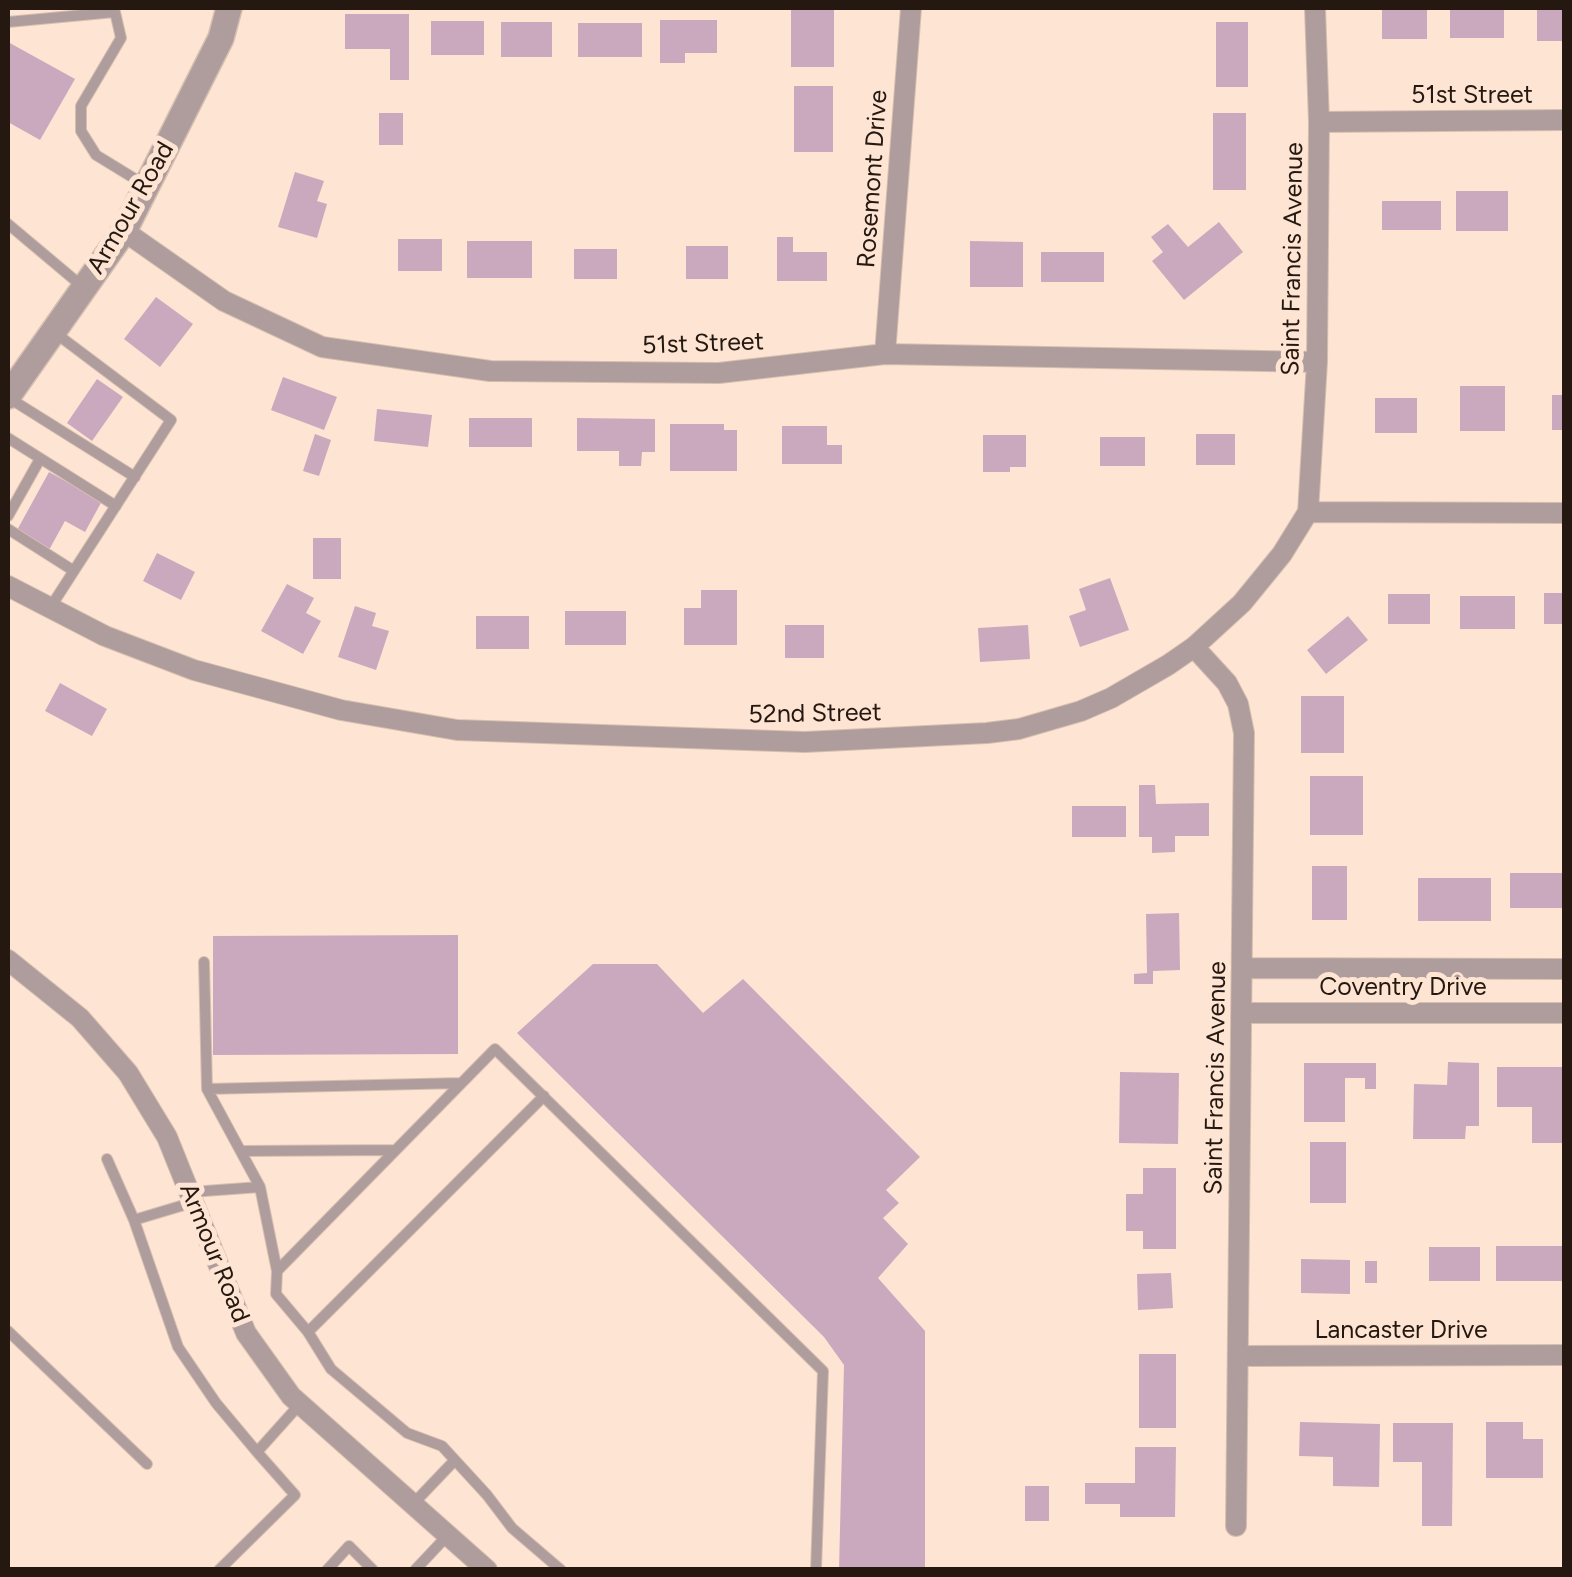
<!DOCTYPE html>
<style>
body{margin:0}
#map{position:relative;width:1572px;height:1577px;overflow:hidden;background:#fee4d3;font-family:Figtree,sans-serif}
canvas{display:block}
.frame{position:absolute;inset:0;border:10px solid #241811;pointer-events:none}
</style>
<div id="map">
<canvas width="1572" height="1577"></canvas>
<div class="frame"></div>
</div>
<script>
const context = document.querySelector('canvas').getContext('2d');
context.lineJoin = 'round';
function fillPath(path, color) { context.fillStyle = color; context.fill(path, 'evenodd'); }
const toPath = rows => new Path2D(rows.map(r => 'M' + r).join(''));
function trace(path, color, width, dash) { context.strokeStyle = color; context.lineWidth = width; context.lineCap = dash ? 'butt' : 'round'; context.setLineDash(dash || []); context.stroke(path); }
function write(font, color, halo, rows, align = 'center') {
  context.font = font + ' Figtree,sans-serif'; context.lineWidth = 10; context.setLineDash([]); context.textBaseline = 'middle'; context.strokeStyle = halo; context.fillStyle = color; for (const [text, x, y, turn = 0] of rows) {
    context.save(); context.translate(x, y); context.rotate((+turn || 0) * Math.PI / 180); context.textAlign = isNaN(turn) ? turn : align; if (halo) context.strokeText(text, 0, 0); context.fillText(text, 0, 0); context.restore();
  }
}
fillPath(toPath([
 [791,8,834,8,834,67,791,67],
 [1382,8,1427,8,1427,39,1382,39],
 [1450,8,1504,8,1504,38,1450,38],
 [1537,8,1564,8,1564,41,1537,41],
 [345,14,409,14,409,80,390,80,390,49,345,49],
 [660,20,717,20,717,53,685,53,685,63,660,63],
 [431,21,484,21,484,55,431,55],
 [501,22,552,22,552,57,501,57],
 [1216,22,1248,22,1248,87,1216,87],
 [578,23,642,23,642,57,578,57],
 [8,42,75,79,40,140,8,122],
 [794,86,833,86,833,152,794,152],
 [379,113,403,113,403,145,379,145],
 [1213,113,1246,113,1246,190,1213,190],
 [295,172,324,181,317,201,327,204,317,238,278,227],
 [1456,191,1508,191,1508,231,1456,231],
 [1382,201,1441,201,1441,230,1382,230],
 [1219,222,1243,252,1184,300,1152,261,1163,252,1151,237,1168,224,1188,247],
 [777,237,793,237,793,252,827,252,827,281,777,281],
 [398,239,442,239,442,271,398,271],
 [467,241,532,241,532,278,467,278],
 [970,241,1023,242,1023,287,970,287],
 [686,246,728,246,728,279,686,279],
 [574,249,617,249,617,279,574,279],
 [1041,252,1104,252,1104,282,1041,282],
 [156,297,193,324,160,367,124,339],
 [283,377,337,397,324,430,271,410],
 [97,379,123,397,92,441,67,423],
 [1460,386,1505,386,1505,431,1460,431],
 [1552,395,1564,395,1564,430,1552,430],
 [1375,398,1417,398,1417,433,1375,433],
 [377,409,432,415,428,447,374,441],
 [469,418,532,418,532,447,469,447],
 [577,418,655,419,655,452,642,452,641,466,619,466,619,451,577,451],
 [670,424,724,424,724,430,737,430,737,471,670,471],
 [782,426,827,426,827,445,842,445,842,464,782,464],
 [315,434,331,440,319,476,303,471],
 [1196,434,1235,434,1235,465,1196,465],
 [983,435,1026,435,1026,467,1010,467,1010,472,983,472],
 [1100,437,1145,437,1145,466,1100,466],
 [49,472,102,501,85,532,65,521,49,550,16,532],
 [313,538,341,538,341,579,313,579],
 [157,553,195,572,181,600,143,581],
 [1110,578,1129,630,1080,647,1069,616,1086,610,1079,589],
 [287,584,314,598,306,613,321,621,303,654,261,631],
 [701,590,737,590,737,645,684,645,684,608,701,608],
 [1544,593,1564,593,1564,624,1544,624],
 [1388,594,1430,594,1430,624,1388,624],
 [1460,596,1515,596,1515,629,1460,629],
 [355,606,376,613,372,626,389,631,376,670,338,657],
 [565,611,626,611,626,645,565,645],
 [476,616,529,616,529,649,476,649],
 [1348,616,1368,640,1326,674,1307,650],
 [785,625,824,625,824,658,785,658],
 [1028,625,1030,659,980,662,978,628],
 [60,683,107,709,92,736,45,711],
 [1301,696,1344,696,1344,753,1301,753],
 [1310,776,1363,776,1363,835,1310,835],
 [1139,785,1155,785,1156,804,1209,803,1209,836,1175,836,1175,852,1152,853,1152,837,1139,837],
 [1072,806,1126,806,1126,837,1072,837],
 [1312,866,1347,866,1347,920,1312,920],
 [1510,873,1563,873,1563,908,1510,908],
 [1418,878,1491,878,1491,921,1418,921],
 [1179,913,1180,970,1153,971,1153,984,1134,984,1134,974,1147,973,1146,914],
 [458,935,458,1054,213,1055,213,936],
 [593,964,657,964,703,1013,743,979,920,1157,886,1190,899,1203,883,1218,908,1244,878,1278,925,1331,925,1570,839,1570,844,1365,824,1337,517,1033],
 [1448,1062,1479,1063,1479,1126,1466,1126,1465,1139,1413,1139,1414,1084,1447,1085],
 [1304,1063,1376,1063,1376,1089,1365,1089,1365,1078,1345,1078,1345,1122,1304,1122],
 [1497,1067,1564,1067,1564,1143,1532,1143,1532,1107,1497,1107],
 [1120,1072,1179,1073,1178,1144,1119,1143],
 [1310,1142,1346,1142,1346,1203,1310,1203],
 [1143,1168,1176,1168,1176,1249,1143,1249,1143,1231,1126,1231,1126,1194,1143,1194],
 [1496,1246,1564,1246,1564,1281,1496,1281],
 [1429,1247,1480,1247,1480,1281,1429,1281],
 [1301,1259,1350,1260,1350,1294,1301,1293],
 [1365,1261,1377,1261,1377,1283,1365,1283],
 [1171,1273,1173,1308,1138,1310,1137,1274],
 [1139,1354,1176,1354,1176,1428,1139,1428],
 [1300,1422,1380,1424,1379,1487,1333,1486,1333,1457,1299,1456],
 [1486,1422,1523,1422,1523,1439,1543,1439,1543,1478,1486,1478],
 [1393,1423,1453,1423,1452,1526,1422,1526,1422,1462,1393,1462],
 [1135,1447,1176,1447,1175,1517,1120,1517,1120,1504,1085,1504,1085,1483,1135,1483],
 [1025,1486,1049,1486,1049,1521,1025,1521]
]), '#caa9be');
const service = toPath([
 [8,22,115,12,121,38,81,106,81,131,96,155,145,185],
 [8,224,83,287],
 [9,398,135,477],
 [8,438,116,506],
 [8,516,40,459],
 [8,529,74,571],
 [50,608,171,420,54,332],
 [204,962,207,1089,461,1083],
 [207,1089,260,1187],
 [241,1151,396,1150],
 [107,1159,134,1220],
 [191,1192,260,1187,277,1271,495,1049,823,1371,816,1570],
 [194,1202,134,1220,178,1347,216,1403,257,1452,300,1404],
 [277,1271,276,1294,308,1332,544,1096],
 [8,1331,147,1464],
 [308,1332,331,1369,407,1433,442,1446,487,1495,512,1528,561,1570],
 [413,1504,455,1460],
 [219,1570,295,1495,257,1452],
 [327,1570,349,1546,373,1570],
 [415,1570,447,1536]
]);
const minor = toPath([
 [1319,122,1564,120],
 [124,231,224,301,322,347,490,371,719,373,885,354,1317,362],
 [885,354,911,8],
 [1308,512,1317,362,1319,122,1315,8],
 [8,586,105,636,194,670,341,710,457,730,805,742,987,733,1019,729,1081,711,1111,698,1168,665,1194,647,1242,603,1282,554,1308,512,1564,513],
 [1194,647,1227,683,1238,704,1244,733,1236,1526],
 [8,960,80,1018,128,1073,167,1137,246,1333,291,1396,487,1570],
 [1242,968,1564,969],
 [1242,1013,1564,1013],
 [1238,1356,1564,1355]
]);
const tertiary = toPath([
 [8,396,124,231,221,38,229,8]
]);
trace(service, '#d7bfb0', 12);
trace(minor, '#d7bfb0', 22);
trace(tertiary, '#d7bfb0', 28);
trace(service, '#ae9d9c', 10);
trace(minor, '#ae9d9c', 20);
trace(tertiary, '#ae9d9c', 25);
write('25px', '#241811', '#fee4d3', [
 ["51st Street",1472,96],
 ["Rosemont Drive",873,179,-86],
 ["Armour Road",131,208,-60],
 ["Saint Francis Avenue",1293,259,-89],
 ["51st Street",703,344,-2],
 ["52nd Street",815,714,-1],
 ["Coventry Drive",1403,988],
 ["Saint Francis Avenue",1216,1078,-89],
 ["Armour Road",214,1253,68],
 ["Lancaster Drive",1401,1331]
]);
</script>
